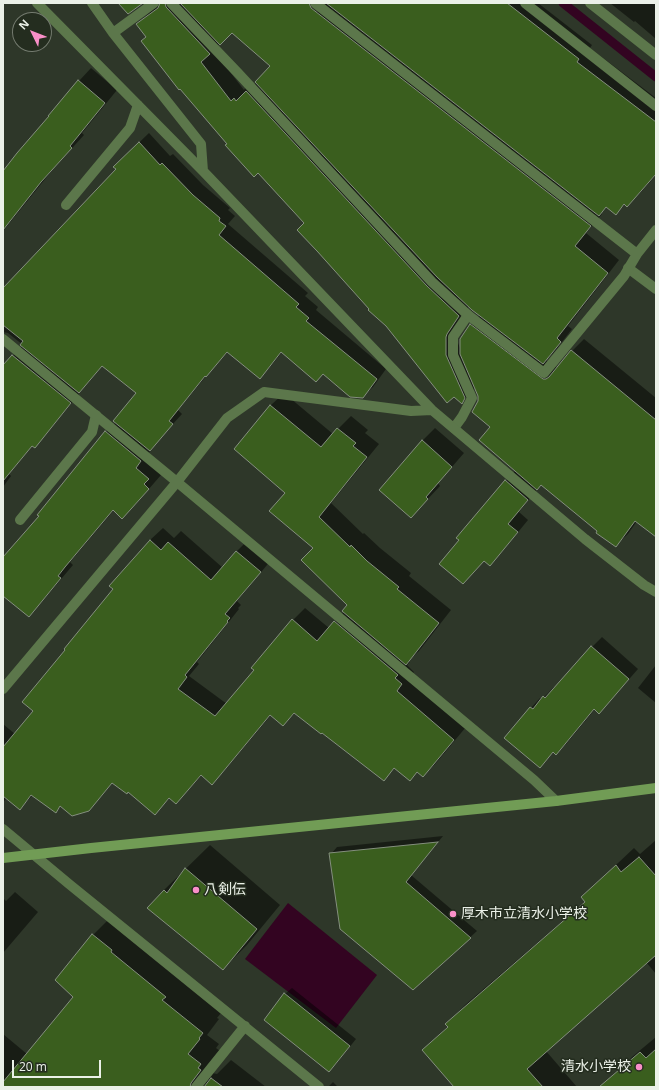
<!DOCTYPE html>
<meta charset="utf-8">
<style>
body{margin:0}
#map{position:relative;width:659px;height:1090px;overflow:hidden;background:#2e3729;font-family:"Open Sans",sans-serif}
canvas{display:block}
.frame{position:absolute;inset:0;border:4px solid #ebf1e8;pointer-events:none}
.north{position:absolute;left:12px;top:12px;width:40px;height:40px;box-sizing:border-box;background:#242d1f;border:1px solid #747b6f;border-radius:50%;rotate:313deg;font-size:11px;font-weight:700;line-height:16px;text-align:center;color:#ebf1e8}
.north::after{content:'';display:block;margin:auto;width:14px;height:18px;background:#f98fc8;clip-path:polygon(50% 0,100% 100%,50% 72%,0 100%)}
.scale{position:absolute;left:12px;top:1060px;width:89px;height:18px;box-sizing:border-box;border:2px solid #ebf1e8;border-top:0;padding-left:5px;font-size:12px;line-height:14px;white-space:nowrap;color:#ebf1e8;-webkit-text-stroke:3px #242d1f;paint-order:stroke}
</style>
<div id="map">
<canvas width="659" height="1090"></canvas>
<div class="frame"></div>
<div class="north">N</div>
<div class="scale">20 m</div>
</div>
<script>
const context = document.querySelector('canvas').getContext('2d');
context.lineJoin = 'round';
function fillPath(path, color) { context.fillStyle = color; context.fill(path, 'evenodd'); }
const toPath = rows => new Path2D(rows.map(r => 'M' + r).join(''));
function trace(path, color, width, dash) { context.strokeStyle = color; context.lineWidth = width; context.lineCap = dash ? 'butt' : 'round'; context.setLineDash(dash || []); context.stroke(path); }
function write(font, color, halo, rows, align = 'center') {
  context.font = font + ' "Open Sans","Noto Sans JP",sans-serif'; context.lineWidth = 3; context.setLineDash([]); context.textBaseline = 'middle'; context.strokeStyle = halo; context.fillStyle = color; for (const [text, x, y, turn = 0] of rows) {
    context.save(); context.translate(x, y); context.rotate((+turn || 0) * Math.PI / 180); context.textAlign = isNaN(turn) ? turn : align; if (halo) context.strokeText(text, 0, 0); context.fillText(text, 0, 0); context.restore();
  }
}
fillPath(toPath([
 [288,903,377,975,336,1028,245,959]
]), '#330421');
fillPath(toPath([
 [161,3,306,3,317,12,326,3,538,3,592,45,590,48,656,98,656,175,641,192,627,206,625,204,616,214,606,207,601,213,602,214,586,233,619,260,568,326,572,329,555,351,546,360,555,367,559,367,572,351,584,339,656,398,656,523,637,521,628,534,615,546,599,531,541,484,519,512,528,520,501,553,489,564,484,560,463,583,460,540,506,481,516,470,491,427,479,401,479,396,475,387,474,390,462,402,371,309,305,223,258,172,228,144,137,25,149,13],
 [232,32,272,66,249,90,246,87,244,90,213,50],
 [469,306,480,315,470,325,460,348,458,343,458,324,459,321],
 [610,3,656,3,656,39,635,21,634,22],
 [91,68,117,90,82,133,84,135,54,168,3,231,3,172,79,81],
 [149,133,170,156,173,154,203,185,230,208,228,210,235,216,228,224,308,293,305,296,318,307,316,310,386,369,373,387,362,397,323,373,282,352,270,367,260,377,228,352,207,375,178,410,182,414,152,447,153,448,148,454,161,475,135,505,114,510,70,562,73,565,40,604,28,616,3,595,3,558,40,516,106,432,116,422,137,393,103,365,89,382,78,393,79,394,44,437,35,446,33,445,9,474,11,476,3,487,3,367,23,345,8,333,3,332,3,289,117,169,124,157],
 [284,393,333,434,351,416,368,430,365,433,379,444,331,503,363,534,364,533,380,548,411,573,409,576,451,610,419,651,408,661,410,662,407,665,414,672,409,678,466,727,436,763,423,776,418,771,410,780,395,768,383,779,295,713,283,725,271,715,224,771,212,783,202,775,176,803,170,798,155,813,128,791,113,782,101,797,88,810,61,806,56,812,33,795,20,808,7,798,4,801,3,800,3,724,15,734,34,711,66,650,115,589,150,540,163,528,174,538,181,531,223,568,237,551,249,539,272,559,237,601,241,605,238,608,239,609,197,662,199,664,189,676,227,704,255,670,293,620,305,608,329,628,344,612,349,605,314,548,286,493,235,449,271,405],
 [435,428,464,453,438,483,440,486,411,517,422,441],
 [602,637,638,669,609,702,599,712,595,709,566,744,556,753,554,751,540,766,531,708,540,698,542,699,554,687,555,689,592,647],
 [656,665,656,703,638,688],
 [443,836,411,875,477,931,413,989,331,854,337,847],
 [656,840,656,974,646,962,546,1051,577,1087,455,1087,423,1050,448,1026,447,1024,465,1005,586,901,582,897,601,879,634,848,640,854],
 [210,845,280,905,247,945,223,969,164,890],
 [15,892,38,912,3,953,3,898,6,901],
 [112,916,221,1013,217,1018,219,1019,207,1035,219,1044,216,1048,220,1051,212,1073,217,1074,231,1060,266,1087,3,1087,3,1034,27,1054,74,997,93,935],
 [292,988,356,1039,336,1064,329,1071,265,1020,285,994],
 [656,1037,656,1087,612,1087,614,1076,632,1057],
 [333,1082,338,1087,328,1087]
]), '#0007');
trace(toPath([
 [563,3,656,77]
]), '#330421', 9);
const building = toPath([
 [118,3,143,3,128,14,118,3],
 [160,3,165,3,166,7,210,54,201,62,231,101,234,98,236,101,246,91,427,286,459,316,447,334,446,337,446,355,465,398,462,404,454,397,447,403,386,326,368,310,369,309,317,251,297,230,304,223,258,173,254,177,225,145,227,144,180,89,179,90,141,41,146,37,136,24,158,8,160,3],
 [180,3,309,3,311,8,591,226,575,246,608,273,557,338,561,342,543,364,472,310,437,277,255,82,270,66,232,33,220,45,180,3],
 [326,3,507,3,579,59,577,62,656,122,656,174,627,207,624,204,616,215,606,207,599,216,326,3],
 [78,80,105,103,70,146,72,148,41,182,3,230,3,171,17,153,49,116,48,116,78,80],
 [139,142,160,165,162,163,193,195,220,218,219,221,226,226,219,235,299,304,296,307,309,318,306,321,377,379,363,398,350,397,323,374,316,382,281,352,260,379,227,352,206,377,205,376,169,421,173,424,150,451,113,421,136,393,102,366,79,393,20,345,23,341,3,325,3,288,116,169,113,167,139,142],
 [470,324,543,379,546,379,549,377,571,350,656,420,656,537,635,521,616,547,596,533,597,531,541,485,537,490,479,440,490,427,472,412,478,401,478,396,460,354,460,339,470,324],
 [12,355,71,403,35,448,32,446,3,481,3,365,12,355],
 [270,405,321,447,337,428,356,443,353,446,367,457,319,517,350,547,351,545,367,561,399,587,397,589,439,623,406,665,342,611,347,605,301,560,313,548,269,511,285,493,234,449,270,405],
 [105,431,141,461,136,468,149,479,144,484,149,489,122,519,113,510,65,567,58,576,61,578,29,617,3,596,3,557,39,516,37,515,105,431],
 [422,440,452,467,426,497,428,499,411,518,379,490,422,440],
 [505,480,528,500,508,524,518,532,490,566,484,561,463,584,439,564,459,540,456,538,505,480],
 [150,540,161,550,168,542,211,580,236,551,261,572,225,614,230,618,227,621,228,622,185,675,187,677,178,689,215,716,254,670,251,668,292,619,317,641,334,621,398,675,395,678,402,684,397,691,454,740,423,777,417,772,410,781,394,768,384,781,322,733,321,734,294,713,283,726,270,715,212,785,201,775,176,804,169,798,155,815,128,792,127,794,112,783,89,811,72,816,60,806,56,813,31,795,20,810,3,796,3,747,33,711,22,702,65,650,64,649,113,589,109,586,150,540],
 [591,646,629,679,599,714,594,709,556,755,553,752,540,768,504,738,530,707,533,709,543,696,545,698,591,646],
 [438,842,406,882,471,938,413,990,340,929,329,853,438,842],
 [639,857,656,876,656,955,527,1069,543,1087,454,1087,422,1050,448,1027,445,1024,585,902,581,897,616,865,621,872,639,857],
 [185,868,257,929,223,970,147,908,164,890,167,893,185,868],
 [92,934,112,950,111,952,166,997,162,1000,203,1033,199,1038,200,1039,188,1054,201,1064,198,1068,201,1070,191,1083,190,1087,3,1087,3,1082,73,997,55,980,92,934],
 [284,993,350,1046,329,1072,264,1020,284,993],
 [656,1049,656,1087,599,1087,640,1052,646,1058,656,1049],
 [211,1078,223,1087,204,1087,211,1078]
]);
fillPath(building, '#3a5e1e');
trace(building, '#848f7e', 1);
trace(toPath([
 [628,268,656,289],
 [454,428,462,417,472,398,453,355,453,337,468,315],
 [177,482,534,780,556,801],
 [20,520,92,432,96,415]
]), '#5c774b', 10);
trace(toPath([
 [37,3,203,171,432,410,585,539,644,585,656,592],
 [92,3,113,33,201,144,203,171],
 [171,3,237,72,432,282,468,315,544,373,624,276,637,254,656,230],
 [315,3,637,254],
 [525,3,656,106],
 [590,3,656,55],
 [113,33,154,3],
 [66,205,130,128,138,105],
 [3,339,177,482],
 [3,689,177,482,227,418,264,392,411,411,432,410],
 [3,829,69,884,319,1087],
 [196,1087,245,1026]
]), '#5c774b', 10);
trace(toPath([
 [3,858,91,848,556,801,656,788]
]), '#719c55', 10);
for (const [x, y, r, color] of [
 [196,890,4,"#f98fc8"],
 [453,914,4,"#f98fc8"],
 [639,1067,4,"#f98fc8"]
]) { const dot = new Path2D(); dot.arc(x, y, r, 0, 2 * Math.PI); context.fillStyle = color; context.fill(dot); trace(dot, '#242d1f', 1.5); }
write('14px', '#ebf1e8', '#242d1f', [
 ["八剣伝",204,890],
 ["厚木市立清水小学校",461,914],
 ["清水小学校",631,1067,"right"]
], 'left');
</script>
